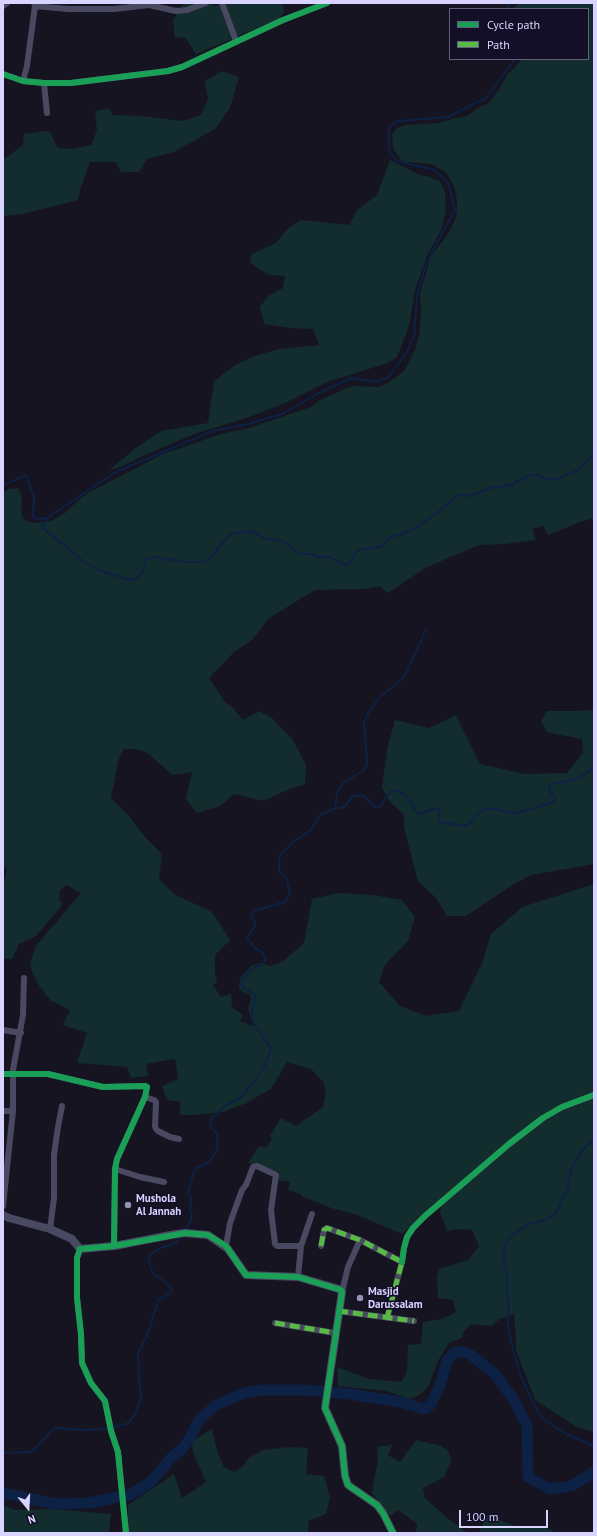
<!DOCTYPE html>
<style>
body{margin:0}
#map{position:relative;width:597px;height:1536px;overflow:hidden;background:#161421;font-family:"PT Sans",sans-serif}
canvas{display:block}
.frame{position:absolute;inset:0;border:4px solid #d9d4ff;pointer-events:none}
.legend{position:absolute;left:449px;top:8px;width:140px;height:52px;box-sizing:border-box;background:#130f26;border:1px solid #625e7d;margin:0;padding:5px 7px;list-style:none;font-size:12px;color:#d9d4ff}
.legend li{display:flex;align-items:center;gap:8px;height:20px}
.legend b{width:20px;border:1px solid #625e7d}
.north{position:absolute;left:8px;top:1488px;width:40px;height:40px;-webkit-text-stroke:3px #130f26;paint-order:stroke;rotate:162deg;font-size:11px;font-weight:700;line-height:16px;text-align:center;color:#d9d4ff}
.north::after{content:'';display:block;margin:auto;width:14px;height:18px;background:#d9d4ff;clip-path:polygon(50% 0,100% 100%,50% 72%,0 100%)}
.scale{position:absolute;left:459px;top:1510px;width:89px;height:18px;box-sizing:border-box;border:2px solid #d9d4ff;border-top:0;padding-left:5px;font-size:12px;line-height:14px;white-space:nowrap;color:#d9d4ff;-webkit-text-stroke:3px #130f26;paint-order:stroke}
</style>
<div id="map">
<canvas width="597" height="1536"></canvas>
<div class="frame"></div>
<ul class="legend">
<li><b style="height:5px;background:#1a9f57"></b>Cycle path</li>
<li><b style="height:5px;background:#58b947"></b>Path</li>
</ul>
<div class="north">N</div>
<div class="scale">100 m</div>
</div>
<script>
const context = document.querySelector('canvas').getContext('2d');
context.lineJoin = 'round';
function fillPath(path, color) { context.fillStyle = color; context.fill(path, 'evenodd'); }
const toPath = rows => new Path2D(rows.map(r => 'M' + r).join(''));
function trace(path, color, width, dash) { context.strokeStyle = color; context.lineWidth = width; context.lineCap = dash ? 'butt' : 'round'; context.setLineDash(dash || []); context.stroke(path); }
function write(font, color, halo, rows, align = 'center') {
  context.font = font + ' "PT Sans",sans-serif'; context.lineWidth = 3.5; context.setLineDash([]); context.textBaseline = 'middle'; context.strokeStyle = halo; context.fillStyle = color; for (const [text, x, y, turn = 0] of rows) {
    context.save(); context.translate(x, y); context.rotate((+turn || 0) * Math.PI / 180); context.textAlign = isNaN(turn) ? turn : align; if (halo) context.strokeText(text, 0, 0); context.fillText(text, 0, 0); context.restore();
  }
}
fillPath(toPath([
 [184,3,212,3,213,6,224,3,283,3,284,12,279,19,196,54,185,37,175,38,173,20],
 [519,3,594,3,594,518,580,522,548,535,543,526,532,529,536,540,505,544,479,545,425,568,388,593,379,586,365,589,315,590,269,618,252,640,235,651,209,678,225,702,233,708,243,720,259,711,272,718,293,740,306,765,305,784,287,790,264,801,234,794,220,806,197,813,186,799,192,772,172,775,149,754,137,749,124,749,118,761,111,798,129,816,143,835,162,854,159,879,174,894,212,912,230,940,215,955,215,972,217,982,213,985,221,997,231,994,232,1007,243,1015,240,1021,253,1026,248,1008,251,1000,250,994,243,992,239,988,240,978,252,965,261,963,271,966,282,962,304,943,312,899,338,893,373,895,402,900,415,917,408,941,385,965,379,982,399,1005,425,1016,459,1011,483,961,491,934,522,907,594,884,594,1432,577,1427,535,1400,516,1350,516,1336,514,1314,500,1319,491,1326,471,1324,464,1332,462,1338,449,1343,438,1361,428,1387,418,1396,409,1399,386,1391,338,1386,337,1367,369,1379,401,1382,407,1372,408,1345,421,1344,423,1322,442,1319,456,1312,453,1300,438,1298,437,1279,439,1269,468,1260,479,1246,472,1230,456,1229,447,1231,440,1212,441,1207,436,1203,402,1234,355,1214,331,1208,302,1196,301,1194,288,1190,290,1182,277,1180,279,1172,248,1163,259,1146,266,1148,272,1139,270,1136,281,1118,296,1126,323,1107,326,1094,324,1083,311,1069,287,1062,271,1089,244,1104,223,1112,194,1115,180,1115,180,1102,167,1100,162,1086,178,1079,175,1059,146,1064,148,1076,131,1078,127,1067,77,1063,87,1033,63,1025,70,1010,50,1000,38,984,32,972,30,965,35,947,81,893,66,885,60,891,59,899,63,904,36,936,19,944,12,959,3,959,3,886,7,869,3,867,3,493,9,489,18,488,22,497,21,513,24,519,29,522,36,523,51,521,65,513,73,505,88,493,163,454,221,434,249,428,311,407,320,400,352,386,379,387,388,383,404,371,415,350,419,336,421,312,420,293,431,256,448,234,456,218,457,202,455,188,447,174,442,170,431,164,406,162,401,160,393,148,392,134,397,128,405,125,439,123,452,119,467,116,476,109,490,102,500,88,507,75,523,59,588,59,588,9,513,9],
 [222,71,239,77,230,108,215,129,174,152,147,159,139,172,121,172,116,162,90,162,81,187,78,200,23,214,3,216,3,160,23,145,24,134,45,131,50,132,58,148,71,149,91,145,97,130,95,111,109,108,113,115,141,116,183,121,201,115,208,99,205,81],
 [390,160,422,176,427,176,441,182,445,193,446,211,441,230,428,254,415,290,409,326,397,357,388,363,327,382,285,403,247,418,197,433,138,458,118,468,109,470,137,447,161,431,208,423,214,381,235,365,254,356,279,349,319,345,313,329,290,328,264,324,260,307,268,296,283,288,285,276,270,275,257,268,250,262,252,254,276,243,287,229,301,220,349,225,358,209,377,195],
 [594,710,594,864,531,875,512,885,466,916,447,916,436,898,418,881,404,828,404,815,390,802,382,788,387,750,395,720,429,728,456,715,480,764,525,774,567,773,583,753,582,739,547,732,541,721,547,711,575,711],
 [212,1429,217,1451,224,1467,234,1472,242,1467,249,1458,263,1450,289,1447,308,1448,306,1474,324,1476,330,1498,326,1514,309,1521,308,1533,128,1533,128,1505,174,1474,182,1498,206,1482,193,1453,192,1441],
 [416,1440,441,1446,449,1452,451,1462,444,1477,423,1488,425,1498,447,1518,468,1533,416,1533,417,1524,398,1510,390,1516,372,1493,378,1460,377,1447,392,1445,388,1455,400,1462],
 [3,1505,15,1510,52,1509,111,1514,109,1533,3,1533],
 [486,1515,518,1527,544,1527,557,1533,479,1533]
]), '#132c2d');
trace(toPath([
 [506,9,511,3],
 [3,485,26,475,34,497,33,517,38,519,47,518,116,472,213,431,248,424,282,414,319,393,351,378,376,382,388,377,406,354,414,337,417,296,424,271,434,248,455,210,448,183,435,170,397,161,389,150,389,127,398,121,448,117,486,98,515,59],
 [47,518,43,528,82,560,99,570,123,578,135,580,144,570,146,559,155,557,185,562,203,562,210,558,230,534,252,531,263,538,284,542,300,554,312,554,320,557,329,557,346,565,350,563,355,553,359,550,381,547,390,537,402,534,417,527,442,509,457,495,465,496,473,495,493,487,502,487,506,484,512,486,517,481,532,475,536,475,546,479,558,479,578,470,594,453],
 [335,809,337,793,344,782,363,771,366,767,367,761,364,722,370,710,380,697,403,678,408,670,426,629],
 [594,1140,583,1149,571,1169,567,1191,556,1213,546,1220,529,1224,511,1236,505,1245,503,1253,507,1275,507,1296,509,1311,508,1324,511,1342,520,1374,532,1400,539,1414,545,1420,566,1434,594,1446],
 [183,1231,189,1225,192,1215,190,1210,191,1198,189,1195,188,1191,195,1169,209,1162,218,1149,217,1135,210,1124,212,1118,226,1105,241,1097,256,1079,264,1067,271,1048,254,1024,252,1009,255,1000,255,994,245,989,241,984,243,978,255,967,264,964,265,959,262,952,256,949,247,938,255,926,255,923,251,914,254,911,285,902,290,893,287,880,279,871,279,861,281,854,294,841,310,831,320,815,333,809,344,807,353,796,361,795,365,797,375,807,381,806,386,797,392,790,402,793,406,796,416,811,420,814,436,808,439,810,440,814,438,819,440,822,464,826,471,823,477,814,484,809,494,809,502,811,517,813,551,803,556,800,549,790,550,785,556,783,575,780,588,772,594,767],
 [3,1453,29,1452,35,1449,52,1430,56,1428,83,1430,102,1429,127,1424,135,1415,141,1399,139,1376,138,1353,148,1334,158,1300,170,1293,172,1290,171,1287,153,1273,149,1263,150,1256,154,1252,161,1248,176,1243,180,1237]
]), '#0d2144', 2);
trace(toPath([
 [3,1493,56,1504,88,1503,130,1495,151,1482,171,1458,183,1448,190,1438,199,1420,216,1405,244,1393,260,1390,305,1390,349,1394,400,1402,424,1409,430,1406,439,1388,447,1361,455,1352,464,1352,471,1355,495,1374,512,1397,527,1425,528,1477,550,1489,572,1486,594,1472]
]), '#0d2144', 11);
trace(toPath([
 [34,3,35,6,68,9,114,9,149,5,176,11,187,10,206,3],
 [222,3,236,41],
 [3,6,7,3],
 [3,74,23,81,44,83,71,83,168,71,182,67,283,20,327,3],
 [23,81,27,66,35,6],
 [44,83,47,113],
 [3,1030,21,1033],
 [3,1074,48,1074,103,1087,145,1086,147,1087,145,1097,117,1159,115,1169,114,1246],
 [145,1097,154,1100,156,1102,155,1126,156,1129,158,1131,170,1137,179,1139],
 [3,1111,13,1111],
 [115,1169,140,1177,164,1182],
 [3,1206,13,1111,13,1070,23,1015,24,978],
 [50,1229,54,1198,54,1155,58,1127,62,1106],
 [226,1246,230,1223,242,1190,246,1185,253,1167,257,1166,276,1175,271,1210,275,1244,277,1246,301,1246],
 [321,1246,324,1230,327,1228,360,1240,402,1262,387,1318],
 [80,1249,77,1258,77,1298,81,1334,82,1363,91,1383,105,1401,111,1431,118,1452,126,1533],
 [402,1262,404,1248,407,1237,413,1228,425,1216,509,1144,543,1118,562,1107,594,1095],
 [298,1277,301,1246,312,1214],
 [342,1292,348,1267,360,1240],
 [338,1311,414,1321],
 [275,1323,335,1333]
]), '#4a4962', 6);
trace(toPath([
 [3,1215,9,1218,50,1229,72,1239,80,1249,114,1246,176,1234,185,1233,208,1235,228,1249,246,1275,298,1277,339,1289,342,1292,325,1408,342,1446,345,1476,348,1485,377,1505,383,1513,393,1533]
]), '#4a4962', 8);
trace(toPath([
 [321,1246,324,1230,327,1228,360,1240,402,1262,387,1318],
 [338,1311,414,1321],
 [275,1323,335,1333]
]), '#58b947', 5, [10, 5]);
trace(toPath([
 [3,74,23,81,44,83,71,83,168,71,182,67,283,20,327,3],
 [3,1074,48,1074,103,1087,145,1086,147,1087,145,1097,117,1159,115,1169,114,1246],
 [402,1262,404,1248,407,1237,413,1228,425,1216,509,1144,543,1118,562,1107,594,1095],
 [126,1533,118,1452,111,1431,105,1401,91,1383,82,1363,81,1334,77,1298,77,1258,80,1249,114,1246,185,1233,208,1235,226,1246,246,1275,298,1277,341,1290,342,1292,325,1408,342,1446,345,1476,348,1485,377,1505,383,1513,393,1533]
]), '#1a9f57', 6);
for (const [x, y, r, color] of [
 [128,1205,4,"#9591b1"],
 [360,1298,4,"#9591b1"]
]) { const dot = new Path2D(); dot.arc(x, y, r, 0, 2 * Math.PI); context.fillStyle = color; context.fill(dot); trace(dot, '#130f26', 1.5); }
write('bold 11px', '#d9d4ff', '#130f26', [
 ["Mushola",136,1199],
 ["Al Jannah",136,1212],
 ["Masjid",368,1292],
 ["Darussalam",368,1305]
], 'left');
</script>
